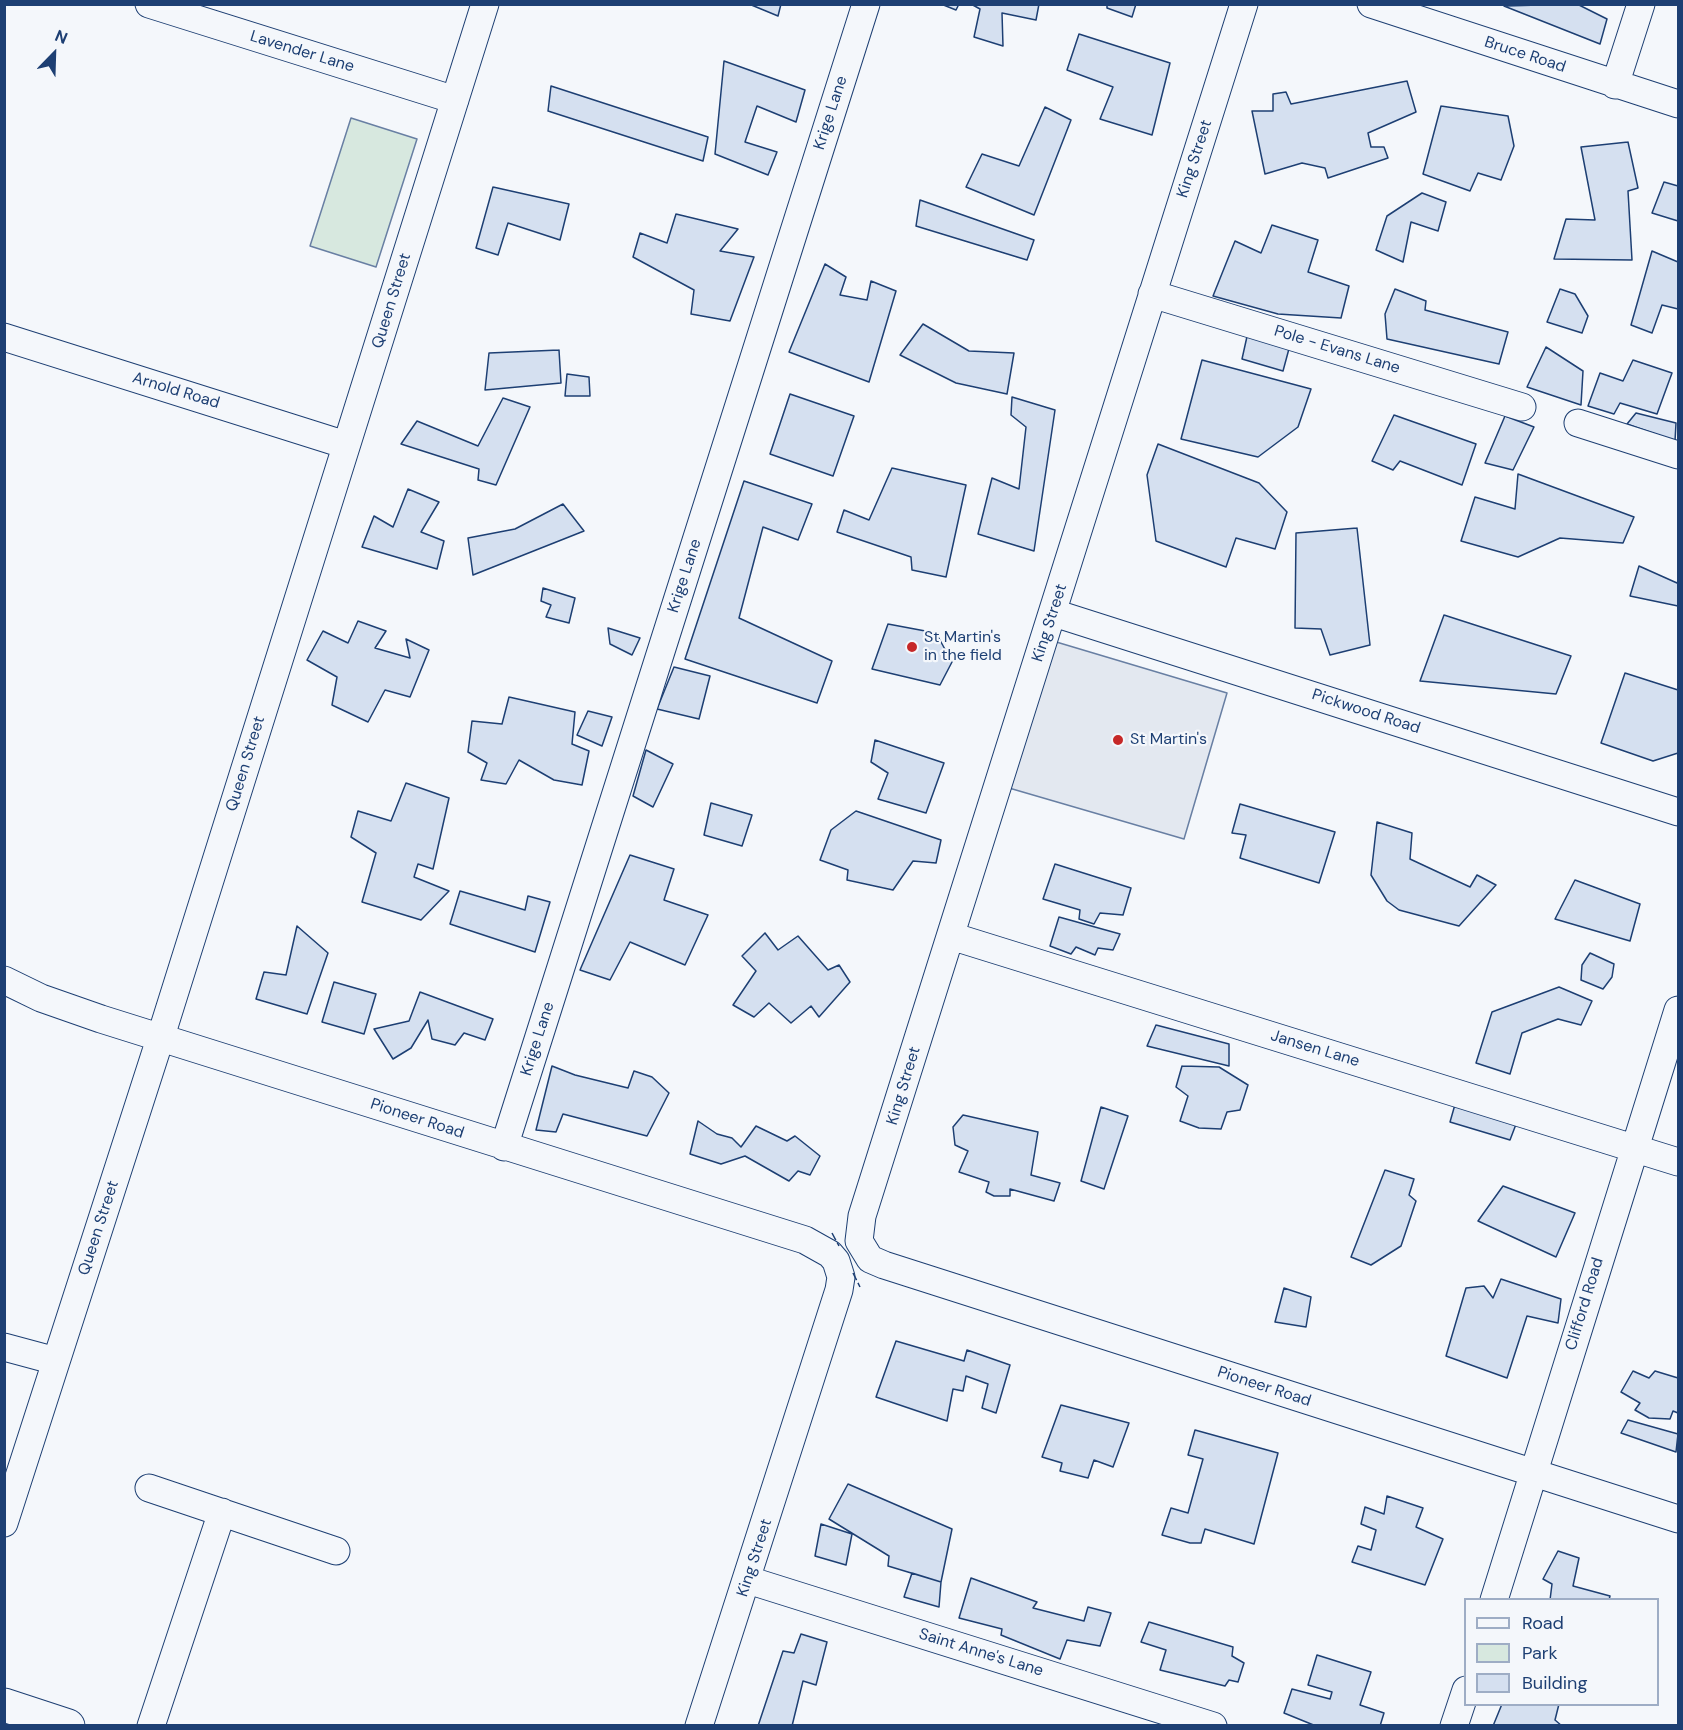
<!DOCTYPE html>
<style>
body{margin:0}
#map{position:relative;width:1683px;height:1730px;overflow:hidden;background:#f4f7fb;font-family:"DM Sans",sans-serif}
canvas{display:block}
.frame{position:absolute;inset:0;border:6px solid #1d3f73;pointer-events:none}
.legend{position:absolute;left:1464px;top:1598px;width:195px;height:108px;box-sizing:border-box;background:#f4f7fb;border:2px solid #9eadc5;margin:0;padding:8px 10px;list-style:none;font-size:18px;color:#1d3f73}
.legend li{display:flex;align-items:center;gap:12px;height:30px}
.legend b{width:30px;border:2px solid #9eadc5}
.north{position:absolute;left:24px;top:24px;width:60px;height:60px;-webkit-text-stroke:4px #f4f7fb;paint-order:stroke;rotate:23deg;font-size:16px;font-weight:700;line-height:24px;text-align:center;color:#1d3f73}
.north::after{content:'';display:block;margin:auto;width:21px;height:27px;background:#1d3f73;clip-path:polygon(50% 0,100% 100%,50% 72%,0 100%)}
</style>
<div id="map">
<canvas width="1683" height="1730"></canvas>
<div class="frame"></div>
<ul class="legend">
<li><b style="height:8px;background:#f4f7fb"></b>Road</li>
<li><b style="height:16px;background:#d7e8df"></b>Park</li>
<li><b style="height:16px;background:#d5e0f0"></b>Building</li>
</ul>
<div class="north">N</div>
</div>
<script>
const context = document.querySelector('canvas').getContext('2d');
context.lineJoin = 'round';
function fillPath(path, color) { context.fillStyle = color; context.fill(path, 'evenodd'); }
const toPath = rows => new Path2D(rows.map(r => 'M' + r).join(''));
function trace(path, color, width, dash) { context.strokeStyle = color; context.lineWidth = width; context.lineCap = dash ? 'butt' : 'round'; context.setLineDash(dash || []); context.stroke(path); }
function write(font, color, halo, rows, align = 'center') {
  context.font = font + ' "DM Sans",sans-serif'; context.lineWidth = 4.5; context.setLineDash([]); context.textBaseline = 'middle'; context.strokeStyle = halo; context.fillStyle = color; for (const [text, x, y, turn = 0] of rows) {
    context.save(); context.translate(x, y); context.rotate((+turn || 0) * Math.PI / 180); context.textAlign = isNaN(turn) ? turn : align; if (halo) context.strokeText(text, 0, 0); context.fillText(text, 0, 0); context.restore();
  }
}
const green = toPath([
 [351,118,417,139,376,267,310,246,351,118]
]);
fillPath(green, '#d7e8df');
trace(green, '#687fa3', 1.5);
const parking = toPath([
 [1053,641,1227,693,1184,839,1009,788,1053,641]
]);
fillPath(parking, '#e3e8f0');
trace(parking, '#687fa3', 1.5);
const building = toPath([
 [749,4,781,4,778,16,749,4],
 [941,4,959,4,956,10,941,4],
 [971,4,1039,4,1036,20,1002,13,1003,46,974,37,980,9,971,4],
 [1107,4,1136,4,1132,17,1107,8,1107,4],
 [1577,4,1607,19,1600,44,1504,6,1577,4],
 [1079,34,1170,63,1152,135,1100,119,1113,87,1067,70,1079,34],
 [724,61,805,90,796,122,757,106,745,142,777,152,768,175,715,154,724,61],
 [1407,81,1416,112,1368,133,1371,147,1384,147,1388,158,1328,178,1325,168,1302,163,1265,174,1252,111,1273,111,1273,94,1286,92,1291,104,1407,81],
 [551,86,708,137,703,161,548,111,551,86],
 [1441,106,1508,116,1514,146,1501,180,1478,173,1470,191,1423,174,1441,106],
 [1045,107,1071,120,1034,215,966,187,982,154,1019,166,1045,107],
 [1628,142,1638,188,1628,191,1632,260,1554,259,1566,219,1595,220,1581,147,1628,142],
 [1664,182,1678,186,1678,221,1652,213,1664,182],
 [493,187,569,204,560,240,508,223,498,255,476,248,493,187],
 [1422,193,1446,202,1438,231,1411,222,1403,262,1376,250,1387,216,1422,193],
 [920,200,1034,240,1027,260,916,226,920,200],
 [676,214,738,229,720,251,754,257,730,321,691,314,694,290,633,257,640,233,667,243,676,214],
 [1272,225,1318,240,1308,272,1349,286,1341,318,1278,314,1213,296,1235,241,1261,253,1272,225],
 [1652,251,1678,262,1678,309,1662,305,1652,333,1631,325,1652,251],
 [825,264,846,277,840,295,867,300,871,281,896,291,869,382,789,352,825,264],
 [1395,289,1426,301,1425,310,1508,332,1499,364,1387,339,1385,314,1395,289],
 [1560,289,1575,294,1588,316,1582,333,1547,322,1560,289],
 [923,324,969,351,1014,353,1007,394,956,383,900,355,923,324],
 [1248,332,1290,345,1283,371,1242,359,1248,332],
 [1546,347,1583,371,1581,405,1527,387,1546,347],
 [559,350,561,383,485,390,489,353,559,350],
 [1202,360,1311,389,1298,427,1258,457,1181,439,1202,360],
 [1633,360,1672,373,1657,414,1620,403,1614,414,1588,406,1600,373,1623,381,1633,360],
 [567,374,589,377,590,396,565,396,567,374],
 [790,394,854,416,833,476,770,454,790,394],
 [1012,397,1055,410,1034,551,978,534,992,478,1019,489,1026,427,1011,415,1012,397],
 [503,398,530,407,496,485,478,480,479,469,401,444,417,421,478,446,503,398],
 [1636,413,1676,423,1675,441,1627,424,1636,413],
 [1394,415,1476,444,1462,485,1400,461,1393,470,1372,461,1394,415],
 [1505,416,1534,427,1513,470,1485,463,1505,416],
 [1158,444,1259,483,1287,512,1275,549,1236,538,1226,567,1156,541,1147,475,1158,444],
 [892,468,966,485,946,577,912,570,911,557,837,532,844,510,869,520,892,468],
 [1518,474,1634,517,1623,543,1560,538,1518,557,1461,541,1475,497,1515,509,1518,474],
 [744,481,812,504,798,540,763,527,739,618,832,661,817,703,685,659,744,481],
 [408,489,439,502,421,532,444,541,437,569,362,547,374,516,393,527,408,489],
 [563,504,584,531,473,575,468,538,515,529,563,504],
 [1357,528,1370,645,1330,655,1321,629,1295,628,1296,533,1357,528],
 [1639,566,1677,583,1678,581,1678,606,1630,596,1639,566],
 [543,588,575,598,569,623,546,617,551,605,541,601,543,588],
 [1444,615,1571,656,1556,694,1420,681,1444,615],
 [358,621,386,631,375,648,410,658,406,639,429,650,410,697,385,690,368,722,332,705,337,677,307,660,323,631,348,643,358,621],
 [888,624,936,633,952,662,940,685,872,669,888,624],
 [608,628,640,638,632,655,610,644,608,628],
 [674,667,710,676,699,719,657,709,674,667],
 [1625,673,1678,690,1678,753,1653,761,1601,743,1625,673],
 [509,697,575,712,572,744,589,751,582,785,554,780,519,760,506,784,481,780,487,763,468,752,472,721,502,724,509,697],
 [588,711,612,717,602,746,577,735,588,711],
 [875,740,944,763,926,813,878,799,888,773,871,762,875,740],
 [646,750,673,764,653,807,633,796,646,750],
 [406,783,449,798,433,869,418,864,414,877,449,891,421,920,362,902,376,853,351,837,358,811,391,821,406,783],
 [711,803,752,815,742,846,704,835,711,803],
 [1240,804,1335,832,1319,883,1240,858,1246,835,1232,833,1240,804],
 [856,811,941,840,936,863,913,861,893,890,847,880,848,870,820,860,831,830,856,811],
 [1377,822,1412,833,1410,859,1470,887,1477,875,1496,885,1459,926,1399,910,1387,901,1371,875,1377,822],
 [630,855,674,869,664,900,708,915,685,965,630,942,610,980,580,970,630,855],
 [1055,864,1131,888,1123,915,1100,913,1094,924,1079,919,1080,910,1043,899,1055,864],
 [1575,880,1640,904,1630,941,1555,919,1575,880],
 [460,891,525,910,528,896,550,902,535,952,450,924,460,891],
 [1059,917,1120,934,1113,950,1098,948,1095,955,1076,947,1071,954,1050,946,1059,917],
 [297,926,328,953,307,1014,256,999,264,972,286,975,297,926],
 [765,933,778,950,798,936,828,970,839,965,850,982,819,1017,811,1006,791,1023,769,1003,754,1017,733,1005,756,971,742,956,765,933],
 [1590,953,1614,964,1612,977,1603,989,1581,980,1582,965,1590,953],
 [334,982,376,994,364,1034,322,1022,334,982],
 [1559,987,1592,1001,1581,1025,1558,1019,1522,1033,1510,1074,1476,1063,1492,1012,1559,987],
 [420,992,493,1019,485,1040,464,1033,455,1045,432,1039,428,1020,411,1048,393,1059,374,1029,409,1021,420,992],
 [1156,1025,1229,1044,1229,1066,1147,1046,1156,1025],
 [552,1066,575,1075,628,1088,634,1071,652,1077,669,1093,647,1136,563,1114,556,1132,536,1130,552,1066],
 [1182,1066,1219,1067,1248,1085,1240,1110,1227,1112,1221,1129,1199,1128,1180,1121,1188,1096,1176,1087,1182,1066],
 [1458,1094,1518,1119,1510,1140,1450,1122,1458,1094],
 [1101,1107,1128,1116,1104,1189,1081,1181,1101,1107],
 [963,1115,1038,1132,1031,1175,1060,1183,1054,1201,1010,1189,1010,1196,994,1196,986,1192,989,1182,959,1172,968,1151,955,1145,953,1127,963,1115],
 [698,1121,717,1134,732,1138,741,1147,756,1126,787,1141,795,1136,820,1156,810,1175,798,1171,789,1181,745,1156,721,1164,690,1154,698,1121],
 [1385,1170,1414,1179,1409,1195,1416,1201,1401,1246,1371,1265,1351,1257,1385,1170],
 [1503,1186,1575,1213,1556,1257,1478,1221,1503,1186],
 [1501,1279,1561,1299,1558,1323,1527,1316,1507,1378,1446,1356,1466,1288,1484,1286,1493,1298,1501,1279],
 [1284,1288,1311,1297,1306,1327,1275,1322,1284,1288],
 [896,1341,964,1361,967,1350,1010,1365,996,1413,982,1408,988,1384,966,1376,963,1391,953,1389,947,1421,876,1397,896,1341],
 [1633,1371,1649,1378,1655,1371,1678,1378,1678,1413,1673,1411,1670,1419,1649,1418,1635,1410,1640,1403,1621,1392,1633,1371],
 [1061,1405,1129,1423,1113,1467,1094,1460,1088,1478,1060,1471,1062,1463,1042,1457,1061,1405],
 [1628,1420,1678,1434,1676,1452,1621,1433,1628,1420],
 [1195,1430,1278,1453,1254,1544,1205,1529,1201,1543,1190,1543,1162,1535,1171,1508,1188,1513,1203,1459,1188,1455,1195,1430],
 [848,1484,952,1529,941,1582,888,1566,889,1556,829,1519,848,1484],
 [1387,1496,1423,1508,1416,1527,1443,1539,1425,1585,1352,1562,1358,1546,1371,1550,1376,1530,1361,1524,1365,1507,1384,1514,1387,1496],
 [821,1524,852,1534,846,1565,815,1556,821,1524],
 [1558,1551,1579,1558,1573,1586,1610,1596,1609,1600,1550,1600,1552,1584,1543,1579,1558,1551],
 [912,1573,941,1582,939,1607,904,1597,912,1573],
 [971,1578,1037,1602,1033,1608,1084,1621,1088,1607,1111,1613,1100,1646,1067,1640,1060,1659,1001,1635,1002,1629,959,1618,971,1578],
 [1149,1622,1233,1647,1232,1656,1244,1663,1238,1682,1229,1680,1225,1686,1160,1670,1166,1650,1141,1642,1149,1622],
 [801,1634,827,1642,816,1685,803,1681,792,1726,758,1726,783,1651,794,1653,801,1634],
 [1317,1655,1371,1672,1360,1705,1384,1713,1380,1726,1316,1726,1284,1713,1292,1689,1330,1699,1332,1692,1308,1685,1317,1655],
 [1502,1704,1559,1704,1555,1720,1562,1726,1493,1726,1502,1704]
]);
fillPath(building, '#d5e0f0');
trace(building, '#1d3f73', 1.5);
const minor = toPath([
 [149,4,455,100],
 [1244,4,862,1216,859,1241,870,1259,884,1265,1678,1519],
 [1371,4,1678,104],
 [1615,85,1641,4],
 [1152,294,1522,407],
 [4,337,346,445],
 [1578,423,1678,455],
 [1054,613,1678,812],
 [951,936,1678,1162],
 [4,980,41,998,101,1019,805,1240,830,1254,836,1261,841,1277,839,1290,699,1726],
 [504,1147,866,4],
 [4,1347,56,1361],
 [149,1488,336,1551],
 [4,1523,161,1036,485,4],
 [748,1580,1213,1726],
 [1494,1600,1678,1010],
 [151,1726,222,1512],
 [1454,1726,1466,1690]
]);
const major = toPath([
 [4,1705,68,1726]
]);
trace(minor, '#1d3f73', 29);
trace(major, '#1d3f73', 35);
trace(minor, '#f4f7fb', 27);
trace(major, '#f4f7fb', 33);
trace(toPath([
 [832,1233,839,1246],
 [853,1273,860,1287]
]), '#1d3f73', 1.5, [8, 3]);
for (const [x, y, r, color] of [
 [912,647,6,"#c62828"],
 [1118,740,6,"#c62828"]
]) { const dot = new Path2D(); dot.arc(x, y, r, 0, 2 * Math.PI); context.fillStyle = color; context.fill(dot); trace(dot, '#f4f7fb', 2); }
write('16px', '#1d3f73', '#f4f7fb', [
 ["Lavender Lane",302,52,17],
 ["Bruce Road",1525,55,18],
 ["Krige Lane",831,113,-72],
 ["King Street",1195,159,-72],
 ["Queen Street",392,301,-73],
 ["Pole - Evans Lane",1337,350,17],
 ["Arnold Road",176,391,17],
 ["Krige Lane",685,576,-72],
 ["King Street",1050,623,-72],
 ["Pickwood Road",1366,712,18],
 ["Queen Street",246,764,-73],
 ["Krige Lane",538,1039,-72],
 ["Jansen Lane",1315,1049,17],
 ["King Street",904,1086,-73],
 ["Pioneer Road",417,1119,18],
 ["Queen Street",99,1228,-72],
 ["Clifford Road",1585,1304,-73],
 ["Pioneer Road",1264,1387,18],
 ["King Street",755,1558,-72],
 ["Saint Anne's Lane",981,1653,17]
]);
write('16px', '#1d3f73', '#f4f7fb', [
 ["St Martin's",924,638],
 ["in the field",924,656],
 ["St Martin's",1130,740]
], 'left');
</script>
